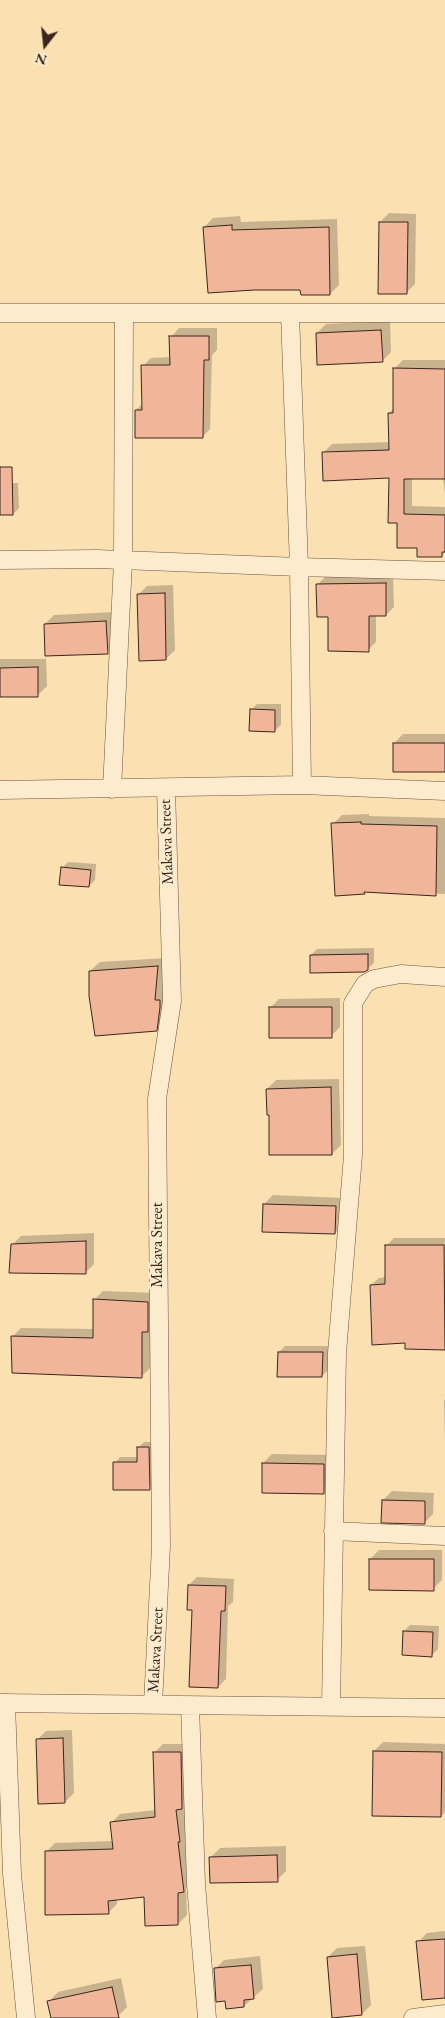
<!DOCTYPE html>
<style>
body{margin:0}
#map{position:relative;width:445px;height:2018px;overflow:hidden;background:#fbe0b2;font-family:"EB Garamond",serif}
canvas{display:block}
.north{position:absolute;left:20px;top:20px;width:50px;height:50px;-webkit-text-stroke:4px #fcebcd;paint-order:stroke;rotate:196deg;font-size:14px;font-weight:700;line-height:20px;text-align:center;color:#3a261d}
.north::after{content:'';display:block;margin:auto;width:18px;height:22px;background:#3a261d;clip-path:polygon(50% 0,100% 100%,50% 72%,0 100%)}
</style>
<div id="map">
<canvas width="445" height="2018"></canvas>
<div class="north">N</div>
</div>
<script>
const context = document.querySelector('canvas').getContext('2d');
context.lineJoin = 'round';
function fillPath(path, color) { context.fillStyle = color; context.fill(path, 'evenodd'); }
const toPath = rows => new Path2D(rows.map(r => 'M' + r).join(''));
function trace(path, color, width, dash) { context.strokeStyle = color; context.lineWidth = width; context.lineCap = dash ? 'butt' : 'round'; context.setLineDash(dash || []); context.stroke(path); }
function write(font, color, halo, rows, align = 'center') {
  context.font = font + ' "EB Garamond",serif'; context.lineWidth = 5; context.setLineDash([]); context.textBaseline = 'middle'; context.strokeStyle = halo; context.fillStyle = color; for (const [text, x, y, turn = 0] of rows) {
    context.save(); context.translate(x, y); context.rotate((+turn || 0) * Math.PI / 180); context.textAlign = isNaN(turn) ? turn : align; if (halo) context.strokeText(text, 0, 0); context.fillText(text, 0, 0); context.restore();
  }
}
fillPath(toPath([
 [389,213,416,214,415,284,406,293,380,222],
 [240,216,241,222,337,219,339,285,330,294,302,289,204,227,213,218],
 [390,321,391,352,382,361,317,333,326,324],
 [179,328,217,328,217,350,212,355,210,429,202,437,136,410,143,403,143,366,151,358,171,357,171,337],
 [403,360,445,360,445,494,443,478,412,477,412,506,445,507,445,552,441,556,418,547,398,522,390,477,323,453,332,444,390,442,389,413,394,408,395,368],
 [0,483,18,483,19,508,13,514,0,514],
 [326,576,393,576,394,607,386,615,376,615,376,642,368,650,329,616,318,584],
 [173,585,175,650,166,659,138,595,147,586],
 [115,612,116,643,107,652,45,624,54,615],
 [0,659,46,659,47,686,38,695,0,696],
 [257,704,281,704,281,725,274,731,251,710],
 [403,734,445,734,445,771,394,743],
 [369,814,369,816,445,818,445,894,367,890,364,893,333,824,342,815],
 [68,862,96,864,95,880,89,886,62,868],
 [374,948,374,963,367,969,311,955,317,949],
 [166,958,165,1021,156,1030,90,971,100,962],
 [340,998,340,1027,331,1036,270,1008,279,999],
 [339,1079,341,1145,332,1154,271,1114,267,1089,276,1080],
 [273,1195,344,1198,344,1224,335,1233,264,1204],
 [94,1233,94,1264,85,1273,12,1245,21,1236],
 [394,1238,445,1238,445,1348,406,1347,407,1341,371,1285,379,1278,386,1277,386,1246],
 [103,1291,157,1293,150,1329,150,1368,141,1377,12,1337,21,1328,94,1329,94,1300],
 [285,1346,328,1346,328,1370,322,1376,279,1352],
 [445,1399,445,1443,444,1401],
 [144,1442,155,1442,155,1483,149,1488,115,1463,120,1457,138,1457,139,1447],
 [272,1454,333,1455,332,1484,323,1493,263,1463],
 [392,1491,434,1493,433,1514,424,1523,383,1500],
 [379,1550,442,1550,442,1580,433,1589,370,1559],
 [197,1577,234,1579,233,1602,228,1606,226,1679,218,1687,193,1609,189,1585],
 [410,1625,439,1626,438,1649,432,1655,404,1631],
 [72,1730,74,1793,65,1802,37,1740,46,1731],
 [383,1742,445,1744,445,1812,441,1816,374,1751],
 [163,1744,189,1744,192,1882,186,1888,187,1915,178,1924,146,1896,117,1899,117,1904,108,1913,46,1852,55,1843,114,1841,111,1823,120,1814,156,1810,154,1753],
 [286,1846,286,1871,277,1880,211,1857,220,1848],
 [445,1931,445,1997,418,1942,427,1933],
 [365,1946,371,2005,362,2014,328,1957,337,1948],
 [260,1956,263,1989,244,2006,215,1969,224,1960],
 [121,1978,127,2007,118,2016,107,2018,53,2018,49,2001,58,1992]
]), '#0003');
const building = toPath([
 [379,222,408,222,407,294,378,294,379,222],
 [232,225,232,230,329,227,330,295,301,295,300,290,254,290,208,293,203,227,232,225],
 [381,330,383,362,317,365,316,333,381,330],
 [169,336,209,336,209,360,204,360,203,438,135,438,135,410,142,410,141,365,170,365,169,336],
 [393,368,445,369,445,479,404,479,404,514,445,515,445,552,442,552,442,557,417,557,417,548,397,548,397,523,388,523,389,478,323,481,322,452,389,450,388,413,393,413,393,368],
 [0,467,12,467,13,515,0,515,0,467],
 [386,583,386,616,369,616,369,652,328,651,328,617,317,617,316,584,386,583],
 [165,593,166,660,139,661,137,594,165,593],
 [106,621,108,654,45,656,44,624,106,621],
 [38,667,38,697,0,697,0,668,38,667],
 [250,709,275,710,275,732,249,731,250,709],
 [393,743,445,743,445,772,393,772,393,743],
 [361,822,361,824,437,826,436,896,364,892,365,894,335,896,331,823,361,822],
 [61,867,91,870,89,887,59,885,61,867],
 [368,954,368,970,364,972,310,973,310,955,368,954],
 [158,966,155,1000,160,1000,160,1007,157,1031,95,1036,89,996,89,971,158,966],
 [269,1007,332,1007,332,1038,269,1038,269,1007],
 [331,1087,332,1155,269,1155,269,1115,267,1115,266,1089,331,1087],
 [263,1204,336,1206,335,1234,262,1232,263,1204],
 [86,1241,86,1274,9,1273,11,1244,86,1241],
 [385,1245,444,1245,445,1350,405,1349,405,1343,372,1345,370,1285,385,1284,385,1245],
 [93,1299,148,1302,148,1332,142,1332,142,1378,12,1373,11,1336,93,1338,93,1299],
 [278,1352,323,1352,322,1377,277,1377,278,1352],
 [137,1447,149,1447,150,1490,113,1490,113,1462,137,1462,137,1447],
 [262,1463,324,1464,324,1494,262,1493,262,1463],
 [382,1500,425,1501,425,1524,381,1523,382,1500],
 [369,1559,434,1559,434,1591,369,1590,369,1559],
 [188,1585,226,1586,225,1611,221,1611,218,1688,189,1687,192,1610,187,1610,188,1585],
 [403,1631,433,1632,432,1657,402,1655,403,1631],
 [63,1738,65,1803,38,1804,36,1739,63,1738],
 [373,1751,442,1752,441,1817,372,1816,373,1751],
 [153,1752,181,1752,182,1809,176,1810,180,1842,178,1842,184,1892,178,1893,178,1925,145,1926,144,1897,108,1901,109,1914,45,1915,45,1851,113,1849,110,1822,155,1817,153,1752],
 [277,1855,278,1882,210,1883,209,1857,277,1855],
 [445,1939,445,1998,422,2000,416,1941,445,1939],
 [357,1954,362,2015,332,2018,327,1957,357,1954],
 [251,1965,254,1999,244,2000,244,2007,226,2009,225,2001,216,2002,214,1968,251,1965],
 [112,1987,119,2018,51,2018,47,2001,112,1987]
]);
fillPath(building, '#f1b59a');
trace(building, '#3a261d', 1);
const street = toPath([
 [0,313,445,313],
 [0,560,97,559,299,567,290,313],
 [302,785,299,567,445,571],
 [112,789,123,561,124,313],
 [0,790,302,785,445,791],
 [333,1531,445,1536],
 [0,1703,445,1708],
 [6,1703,12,1874,26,2018],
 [153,1704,161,1546,157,1099,172,1001,166,788],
 [190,1705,196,1884,207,2018],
 [331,1706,337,1353,353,1155,353,1003,365,984,374,979,401,974,445,977],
 [413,2018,445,2014]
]);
trace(street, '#6a5442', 19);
trace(street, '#fcebcd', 18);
write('16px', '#3a261d', '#fcebcd', [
 ["Makava Street",167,842,-92],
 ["Makava Street",158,1245,-90],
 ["Makava Street",156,1650,-87]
]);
</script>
